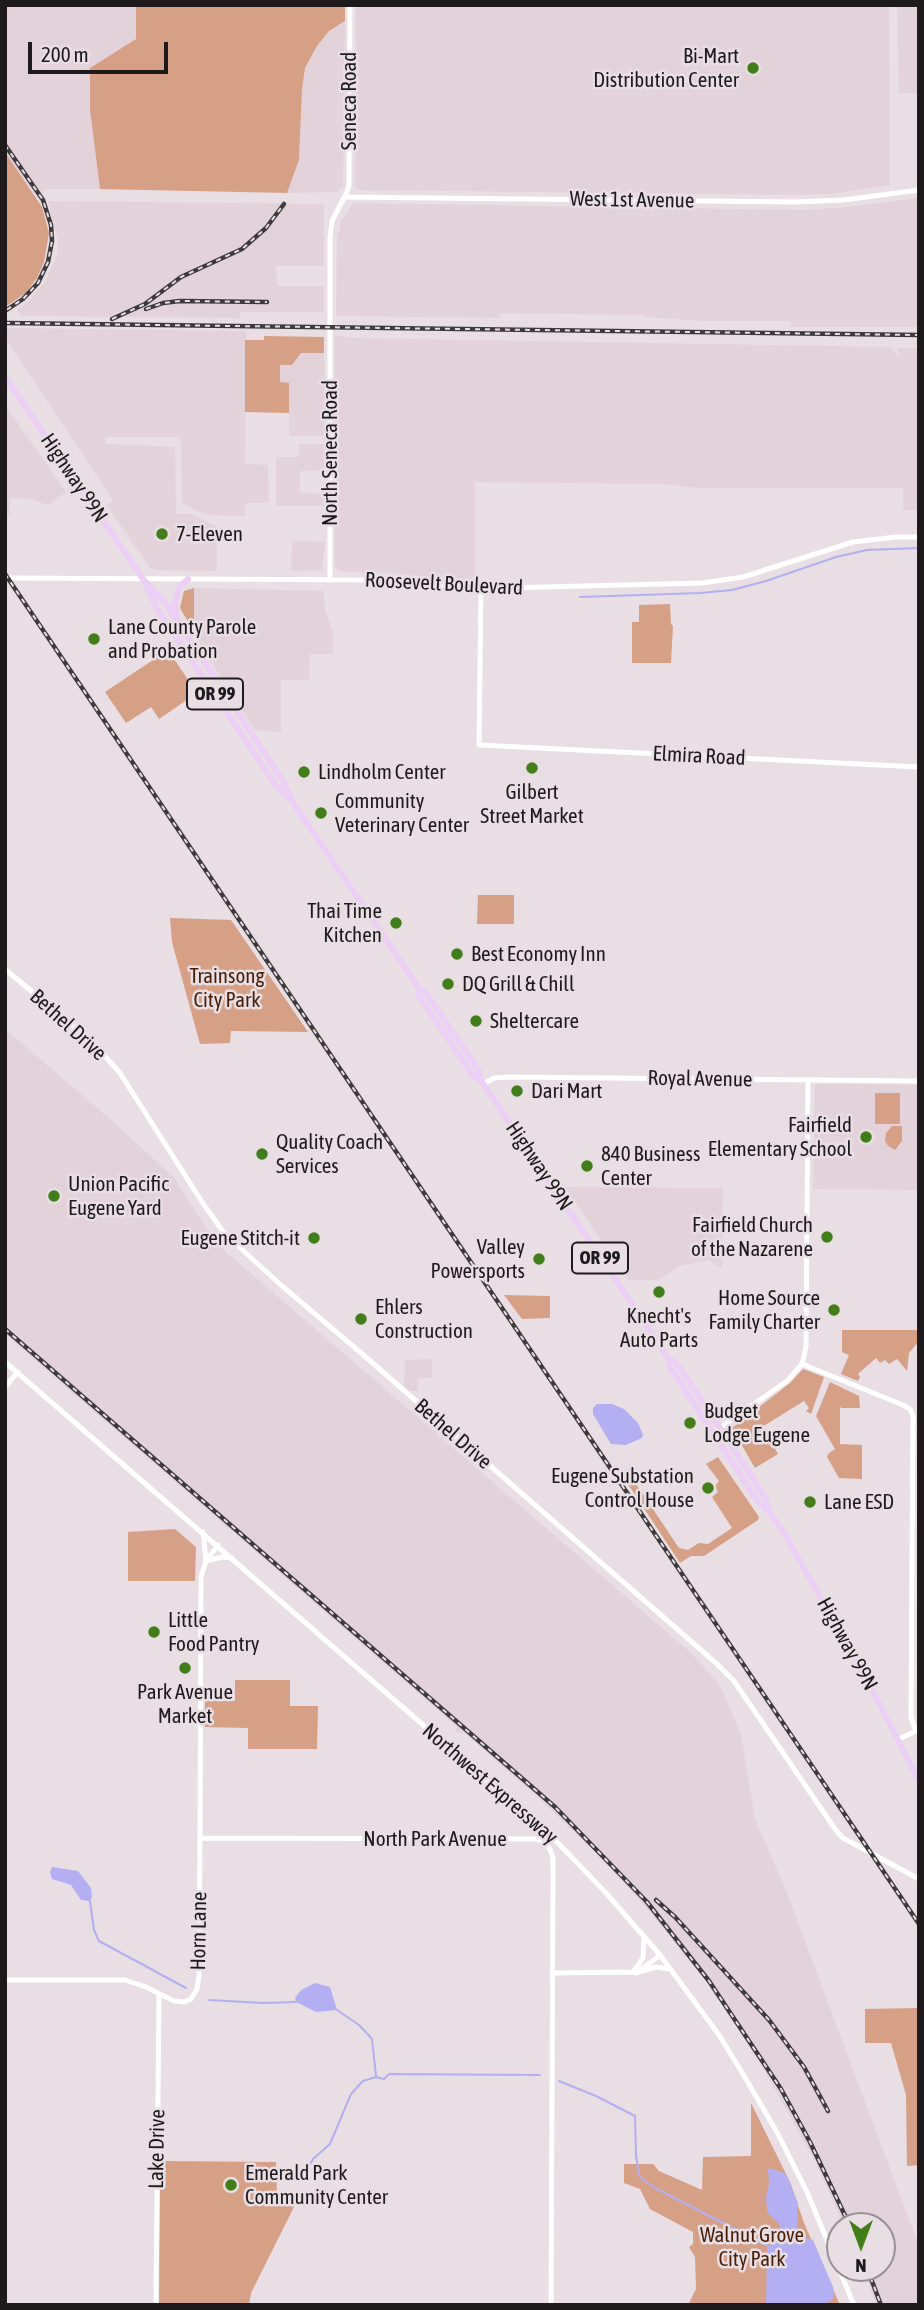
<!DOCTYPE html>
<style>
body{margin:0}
#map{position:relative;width:924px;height:2310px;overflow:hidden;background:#e8dee3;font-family:"Asap Condensed",sans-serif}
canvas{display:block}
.frame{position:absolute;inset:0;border:7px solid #1e1a1c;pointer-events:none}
.north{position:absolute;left:826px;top:2212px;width:70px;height:70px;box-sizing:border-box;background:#e8dee3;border:2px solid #979093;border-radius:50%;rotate:180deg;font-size:19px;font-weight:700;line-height:28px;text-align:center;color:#1e1a1c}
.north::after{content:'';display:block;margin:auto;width:24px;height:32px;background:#417e1a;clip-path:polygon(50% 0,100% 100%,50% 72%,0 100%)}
.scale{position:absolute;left:28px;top:42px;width:140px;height:32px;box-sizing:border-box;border:4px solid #1e1a1c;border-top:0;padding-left:9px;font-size:21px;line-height:24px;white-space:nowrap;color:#1e1a1c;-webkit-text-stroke:5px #e8dee3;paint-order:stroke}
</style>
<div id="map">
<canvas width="924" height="2310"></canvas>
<div class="frame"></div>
<div class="north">N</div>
<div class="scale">200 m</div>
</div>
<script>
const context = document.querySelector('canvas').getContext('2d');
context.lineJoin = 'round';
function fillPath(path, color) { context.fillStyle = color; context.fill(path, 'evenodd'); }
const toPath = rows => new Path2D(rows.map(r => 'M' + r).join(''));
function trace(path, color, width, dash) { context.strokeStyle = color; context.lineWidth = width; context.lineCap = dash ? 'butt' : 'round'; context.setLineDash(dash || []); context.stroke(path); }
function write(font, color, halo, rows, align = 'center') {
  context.font = font + ' "Asap Condensed",sans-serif'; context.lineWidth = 5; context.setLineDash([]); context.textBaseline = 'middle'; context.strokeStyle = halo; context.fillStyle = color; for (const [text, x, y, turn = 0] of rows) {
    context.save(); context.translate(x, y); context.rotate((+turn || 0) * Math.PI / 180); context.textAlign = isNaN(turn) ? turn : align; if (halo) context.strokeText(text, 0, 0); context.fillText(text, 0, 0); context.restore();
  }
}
fillPath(toPath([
 [5,5,136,5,136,39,90,110,100,189,47,189,35,195,5,152],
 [356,5,889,5,890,185,831,194,797,195,358,190,355,186],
 [897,5,919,5,919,93,899,93],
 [345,21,343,187,337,192,287,193,299,160,302,90,305,68,317,46,329,31],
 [919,198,919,327,791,327,791,321,702,321,646,317,645,315,500,313,500,318,336,316,337,242,341,221,353,203,804,210,848,207],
 [48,201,324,204,324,266,276,266,277,286,324,286,324,312,240,312,239,318,21,316,17,310,27,303,45,282,57,255,58,241],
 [5,328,246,331,245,464,268,465,269,503,245,503,245,516,206,515,182,503,181,442,177,437,105,437,106,444,175,447,176,514,190,514,217,526,217,571,156,570,149,567,107,505,113,500,5,338],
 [335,335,352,338,890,347,898,356,898,348,919,348,919,510,903,510,903,488,698,488,663,484,475,482,475,575,470,581,451,581,401,574,339,571,335,565],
 [301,353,324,353,325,434,323,436,289,436,289,383,280,383,280,364,292,364],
 [5,405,66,492,48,505,31,499,10,498,10,514,5,516],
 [299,444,323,444,325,446,325,470,300,471,300,493,325,494,325,506,276,506,276,457,299,457],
 [292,541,325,542,322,570,291,571],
 [194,588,324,591,325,610,333,633,333,654,310,654,309,680,281,680,281,732,255,730,209,660,194,632],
 [5,1029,117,1125,174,1178,210,1233,226,1252,691,1653,718,1683,726,1698,741,1735,755,1819,787,1893,919,2246,919,2305,877,2305,862,2268,882,2268,882,2226,844,2226,816,2163,764,2070,736,2025,706,1980,650,1912,609,1866,539,1798,463,1732,457,1733,455,1729,456,1726,5,1334],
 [815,1084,919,1085,919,1190,813,1189],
 [565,1187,723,1188,722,1267,718,1267,709,1260,680,1266,659,1280,628,1280],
 [432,1359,432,1378,418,1378,418,1391,409,1391,404,1387,405,1360]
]), '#e4d2db');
fillPath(toPath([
 [136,5,345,5,345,21,329,31,317,46,305,68,302,90,299,160,287,193,100,189,90,110,90,68,136,39],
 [5,152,42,207,49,233,44,262,37,278,26,293,5,307],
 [264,336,324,337,324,353,301,353,292,365,280,365,280,382,289,383,289,413,245,412,245,340,264,340],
 [194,588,194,632,180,608,184,591],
 [670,604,671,624,673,626,671,663,632,663,632,622,639,622,639,605],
 [168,650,197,693,159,719,151,707,126,723,105,692],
 [478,895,514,895,514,924,477,924],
 [170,918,231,920,308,1032,231,1031,230,1043,200,1044,172,942],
 [875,1093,900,1093,900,1124,875,1124],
 [892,1126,902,1126,902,1141,895,1150,888,1146,885,1141,886,1133],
 [504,1295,550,1296,550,1318,522,1319],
 [842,1330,919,1330,919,1341,909,1353,907,1371,897,1359,889,1364,885,1360,880,1363,876,1358,858,1374,860,1377,858,1381,841,1374,849,1355,842,1352],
 [803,1369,824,1377,811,1414,806,1411,809,1408,804,1401,762,1427,778,1454,755,1468,732,1428,790,1383],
 [830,1382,859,1396,860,1408,841,1408,840,1406,840,1444,862,1445,862,1479,839,1478,827,1457,828,1454,835,1449,816,1416],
 [718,1457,759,1517,758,1520,704,1556,691,1556,680,1563,626,1481,632,1478,679,1548,688,1550,699,1543,708,1544,732,1528,712,1497,718,1492,715,1486,719,1481,706,1464],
 [175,1529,196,1547,195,1581,128,1581,128,1532],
 [235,1680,290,1680,290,1706,318,1706,317,1749,248,1749,248,1728,205,1727,205,1701,235,1701],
 [919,2008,919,2165,907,2166,906,2095,891,2043,865,2043,865,2009],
 [751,2103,790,2182,804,2223,840,2305,688,2305,696,2289,695,2257,689,2247,693,2244,693,2232,650,2209,640,2189,624,2183,624,2164,653,2164,659,2171,702,2190,703,2157,751,2156],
 [160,2161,276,2162,277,2195,294,2207,251,2293,249,2305,159,2305]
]), '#d6a086');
fillPath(toPath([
 [597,1404,612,1404,624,1409,638,1423,643,1435,642,1438,626,1445,611,1444,593,1414,593,1408],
 [52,1867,78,1871,91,1888,92,1897,90,1901,81,1900,71,1885,52,1879,50,1872],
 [315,1983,330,1987,337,2010,316,2012,296,2002,295,1998,301,1990],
 [769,2168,784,2173,787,2176,798,2203,797,2231,803,2237,813,2240,833,2287,834,2298,825,2305,766,2305,767,2248,781,2229,778,2222,772,2218,767,2211,766,2197,769,2184,768,2169]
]), '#b4aff2');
trace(toPath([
 [580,597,700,593,732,590,766,581,836,557,867,550,919,548],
 [90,1901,94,1930,99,1941,186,1988],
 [209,2000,263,2003,296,2002],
 [337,2010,359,2025,372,2039,376,2076],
 [559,2081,596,2096,635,2116,636,2155,639,2175,643,2180,657,2189,768,2246],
 [305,2173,313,2159,330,2144,351,2094,363,2081,376,2077,384,2079,389,2074,540,2075]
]), '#b4aff2', 2);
trace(toPath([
 [345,197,795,202,844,200,919,190],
 [5,578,378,580,464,589,702,583,743,577,853,542,896,537,919,537],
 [330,579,330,237,332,221,347,192,349,185,350,5],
 [481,589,479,745,919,767],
 [5,969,92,1042,120,1073,202,1202,224,1233,282,1286,360,1352,717,1664,734,1681,835,1829,843,1838,919,1879],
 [483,1084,494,1078,509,1077,919,1081],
 [5,1362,513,1803,558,1843,607,1894,660,1955,719,2035,743,2074,778,2134,807,2192,854,2305],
 [802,1364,903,1405,910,1409,913,1416,911,1703,911,1718,916,1731,897,1740],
 [5,1387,18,1372],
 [714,1432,787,1381,802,1364,804,1356,806,1346,808,1080],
 [203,1532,206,1561,222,1557,232,1558],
 [218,1545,206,1561,201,1577,200,1838,536,1839,544,1842,550,1849,553,1858,553,1883,551,2305],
 [633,1972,643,1958,644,1937],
 [553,1973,633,1972,642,1969,660,1955],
 [636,1973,656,1967,670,1969],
 [5,1980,125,1980,146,1987,174,2001,184,2002,191,1999,197,1989,199,1975,200,1838],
 [156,2305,159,1994]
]), '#fff', 5);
trace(toPath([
 [5,377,143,579,166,604,283,781,294,804,416,984,419,989,419,996,474,1077,480,1079],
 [147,587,157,609,275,784,288,798],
 [176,616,175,603,179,587,188,579],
 [419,989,424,990,479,1071,480,1079,659,1344,667,1357,670,1367,759,1503,769,1511,785,1535,864,1674,919,1781],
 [667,1357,677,1364,720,1428,766,1499,769,1511]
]), '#eccef6', 6);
const rail = toPath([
 [5,145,43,200,51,225,52,241,48,262,38,283,23,299,5,311],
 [146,309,163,303,180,301,267,302],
 [112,319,145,304,181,277,242,249,266,228,284,204],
 [5,323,919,335],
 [5,574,919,1924],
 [5,1329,555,1807,647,1902,709,1981,781,2089,810,2142,850,2226],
 [656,1900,675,1917,769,2020,804,2067,828,2111],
 [867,2268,881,2305]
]);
trace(rail, '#3e393b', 4.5);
trace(rail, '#e8dee3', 2, [5]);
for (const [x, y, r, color] of [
 [753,68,7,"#417e1a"],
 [162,534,7,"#417e1a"],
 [94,639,7,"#417e1a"],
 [532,768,7,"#417e1a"],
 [304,772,7,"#417e1a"],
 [321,813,7,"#417e1a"],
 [396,923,7,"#417e1a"],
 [457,954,7,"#417e1a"],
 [448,984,7,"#417e1a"],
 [476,1021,7,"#417e1a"],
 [517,1091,7,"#417e1a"],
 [866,1137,7,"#417e1a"],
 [262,1154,7,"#417e1a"],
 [587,1166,7,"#417e1a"],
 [54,1196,7,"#417e1a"],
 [827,1237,7,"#417e1a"],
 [314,1238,7,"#417e1a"],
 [539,1259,7,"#417e1a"],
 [659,1292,7,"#417e1a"],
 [834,1310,7,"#417e1a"],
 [361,1319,7,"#417e1a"],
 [690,1423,7,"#417e1a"],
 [708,1488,7,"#417e1a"],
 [810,1502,7,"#417e1a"],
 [154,1632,7,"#417e1a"],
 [185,1668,7,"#417e1a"],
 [231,2185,7,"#417e1a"]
]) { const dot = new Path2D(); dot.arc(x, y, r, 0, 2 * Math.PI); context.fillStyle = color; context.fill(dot); trace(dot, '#e8dee3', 2.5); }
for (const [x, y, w] of [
 [215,694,56],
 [600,1258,56]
]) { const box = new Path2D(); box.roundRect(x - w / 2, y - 15.5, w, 31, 5); context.fillStyle = '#e8dee3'; context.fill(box); trace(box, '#1e1a1c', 2); }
write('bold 19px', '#1e1a1c', null, [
 ["OR 99",215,694],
 ["OR 99",600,1258]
]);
write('21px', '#1e1a1c', '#e8dee3', [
 ["Bi-Mart",739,56,"right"],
 ["Distribution Center",739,80,"right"],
 ["7-Eleven",176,534],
 ["Lane County Parole",108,627],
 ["and Probation",108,651],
 ["Lindholm Center",318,772],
 ["Gilbert",532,792,"center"],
 ["Street Market",532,816,"center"],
 ["Community",335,801],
 ["Veterinary Center",335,825],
 ["Thai Time",382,911,"right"],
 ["Kitchen",382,935,"right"],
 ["Best Economy Inn",471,954],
 ["DQ Grill & Chill",462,984],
 ["Sheltercare",490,1021],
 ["Dari Mart",531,1091],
 ["Fairfield",852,1125,"right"],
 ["Elementary School",852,1149,"right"],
 ["Quality Coach",276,1142],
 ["Services",276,1166],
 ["840 Business",601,1154],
 ["Center",601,1178],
 ["Union Pacific",68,1184],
 ["Eugene Yard",68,1208],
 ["Fairfield Church",813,1225,"right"],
 ["of the Nazarene",813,1249,"right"],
 ["Eugene Stitch-it",300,1238,"right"],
 ["Valley",525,1247,"right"],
 ["Powersports",525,1271,"right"],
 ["Home Source",820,1298,"right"],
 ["Family Charter",820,1322,"right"],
 ["Ehlers",375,1307],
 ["Construction",375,1331],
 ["Knecht's",659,1316,"center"],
 ["Auto Parts",659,1340,"center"],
 ["Budget",704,1411],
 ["Lodge Eugene",704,1435],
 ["Eugene Substation",694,1476,"right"],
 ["Control House",694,1500,"right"],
 ["Lane ESD",824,1502],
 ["Little",168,1620],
 ["Food Pantry",168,1644],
 ["Park Avenue",185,1692,"center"],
 ["Market",185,1716,"center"],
 ["Emerald Park",245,2173],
 ["Community Center",245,2197]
], 'left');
write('21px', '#1e1a1c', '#e8dee3', [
 ["Seneca Road",349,101,-90],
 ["West 1st Avenue",632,200,1],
 ["North Seneca Road",330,453,-90],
 ["Highway 99N",74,478,56],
 ["Roosevelt Boulevard",444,584,3],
 ["Elmira Road",699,756,3],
 ["Bethel Drive",68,1025,42],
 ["Royal Avenue",700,1079,1],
 ["Highway 99N",539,1166,56],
 ["Bethel Drive",453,1434,41],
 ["Highway 99N",847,1644,61],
 ["Northwest Expressway",490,1784,41],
 ["North Park Avenue",435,1839],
 ["Horn Lane",199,1931,-89],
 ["Lake Drive",157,2149,-89]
]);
write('21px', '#4a1e05', '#e8dee3', [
 ["Trainsong",227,976],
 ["City Park",227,1000],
 ["Walnut Grove",752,2235],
 ["City Park",752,2259]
]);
</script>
